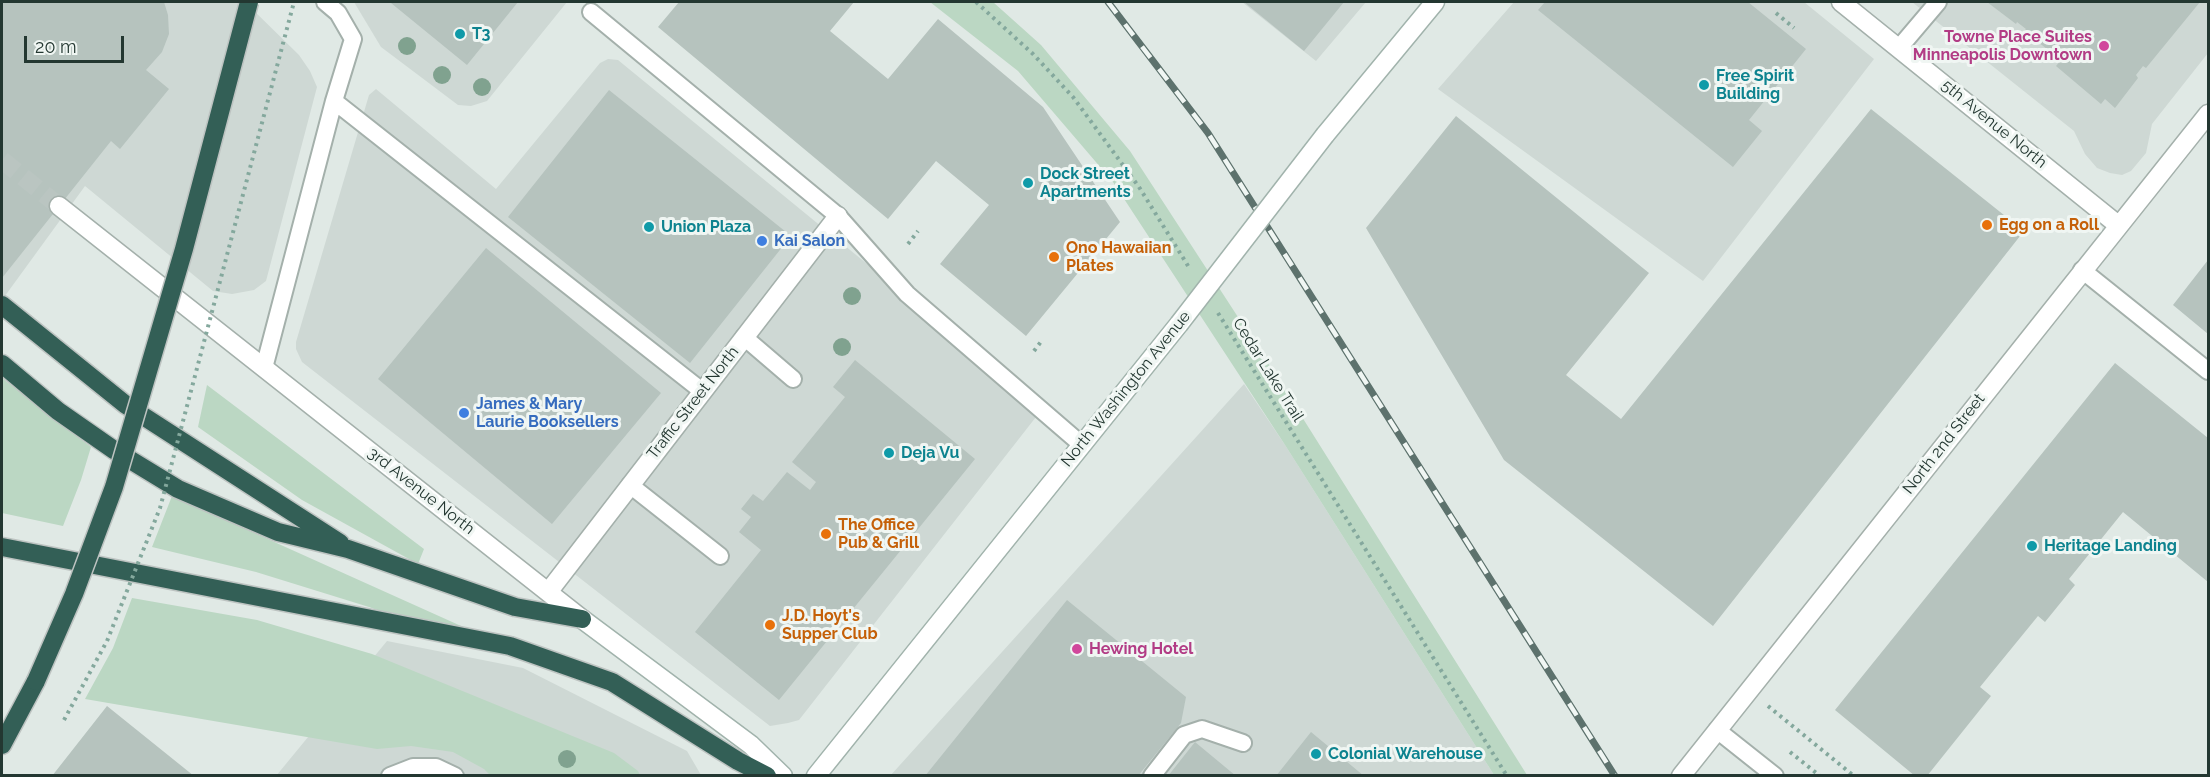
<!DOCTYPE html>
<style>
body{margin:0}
#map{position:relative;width:2210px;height:777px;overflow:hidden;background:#e0e9e5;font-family:Raleway,sans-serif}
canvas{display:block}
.frame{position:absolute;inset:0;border:3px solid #233731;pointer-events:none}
.scale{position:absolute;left:24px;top:36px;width:100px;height:27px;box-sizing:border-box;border:3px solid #233731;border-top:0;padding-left:8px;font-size:18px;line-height:21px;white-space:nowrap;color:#233731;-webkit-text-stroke:4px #f0f6f3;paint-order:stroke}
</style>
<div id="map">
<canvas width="2210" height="777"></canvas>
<div class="frame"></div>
<div class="scale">20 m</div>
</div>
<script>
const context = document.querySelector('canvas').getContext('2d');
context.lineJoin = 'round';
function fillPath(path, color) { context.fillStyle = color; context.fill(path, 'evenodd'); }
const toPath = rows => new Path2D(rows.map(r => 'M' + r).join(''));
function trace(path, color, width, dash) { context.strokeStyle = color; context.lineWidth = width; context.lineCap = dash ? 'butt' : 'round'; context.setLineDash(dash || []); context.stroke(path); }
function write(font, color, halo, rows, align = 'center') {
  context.font = font + ' Raleway,sans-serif'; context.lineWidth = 6; context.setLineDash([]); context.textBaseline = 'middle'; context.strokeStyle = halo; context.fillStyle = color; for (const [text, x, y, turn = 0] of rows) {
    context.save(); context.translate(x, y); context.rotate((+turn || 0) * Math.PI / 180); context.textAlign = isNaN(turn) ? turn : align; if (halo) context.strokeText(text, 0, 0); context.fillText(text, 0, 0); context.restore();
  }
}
fillPath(toPath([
 [2,2,245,2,299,55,310,71,317,87,266,281,254,290,232,294,213,291,85,186,2,300],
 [354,2,567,2,487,101,471,106,458,105,381,47],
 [1242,2,1366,2,1316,61],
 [1514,2,1804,2,1874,59,1703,281,1438,89],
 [1912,2,2208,2,2208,53,2152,124,2146,153,2131,171,2122,175,2110,173,2097,168,2085,154,2074,131],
 [608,59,618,60,1043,408,799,720,788,723,770,726,302,362,296,349,296,342,369,95,376,89,496,189,600,63],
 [1244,384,1285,445,1494,775,890,776],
 [387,641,523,668,687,751,701,775,276,776]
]), '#ced8d4');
fillPath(toPath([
 [930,2,993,2,1041,45,1130,151,1275,374,1527,775,1494,775,1285,445,1113,182,1018,71],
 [2,378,91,447,81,480,63,526,2,513],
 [207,385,424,549,418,564,302,500,198,427],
 [172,496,470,630,464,642,369,607,256,572,152,547],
 [132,598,257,620,372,654,614,753,638,771,640,775,490,775,484,769,453,752,411,746,377,749,85,699,113,648]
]), '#bbd7c3');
fillPath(toPath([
 [2,2,164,2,168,15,169,34,162,52,146,70,169,89,120,149,111,141,2,278],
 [392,2,518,2,467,65,391,3],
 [679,2,854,2,830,31,888,79,938,19,1043,107,1120,222,1026,336,940,264,989,205,936,161,888,219,658,27],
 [1244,2,1344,2,1304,51],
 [1545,2,1748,2,1806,49,1749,120,1762,131,1733,167,1538,10],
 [1987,2,2200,2,2146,68,2143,66,2136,75,2138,78,2115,108,2105,99,2101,104,2056,66,2061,60,2024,31,2026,29,2017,22,2016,24],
 [609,90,791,236,690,363,508,217],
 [1871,109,2024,231,1713,626,1504,460,1366,228,1456,116,1649,273,1566,375,1621,419],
 [486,248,661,393,552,524,378,379],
 [2208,260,2208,334,2173,305],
 [855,360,975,459,779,700,695,632,761,550,739,532,751,517,741,509,753,494,763,501,787,472,810,490,816,482,792,462,845,397,833,387],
 [2115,363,2208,438,2208,582,2123,512,2069,579,2075,585,2045,622,2038,616,1980,687,1991,696,1927,776,1915,776,1835,710],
 [1067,600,1186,697,1181,723,1138,776,925,776],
 [107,706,194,776,52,776],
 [1311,732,1364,776,1276,776],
 [1195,742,1236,776,1168,776]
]), '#b6c3be');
trace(toPath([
 [2,160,59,206]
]), '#bac5c1', 18, [18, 9]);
const service = toPath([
 [591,12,838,216,907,294,1082,445],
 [1899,48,1938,2],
 [334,101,702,391],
 [2082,270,2208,371],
 [744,337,793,379],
 [264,368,334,101,353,39,338,13,325,2],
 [630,485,720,556],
 [1717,730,1775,776],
 [390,776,413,767,436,767,455,776],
 [1152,776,1184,735,1202,729,1243,743]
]);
const minor = toPath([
 [549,591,838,216]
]);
const tertiary = toPath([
 [1841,2,2118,225],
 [59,206,582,619],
 [1681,776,2208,114]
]);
const secondary = toPath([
 [1325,135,1435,2],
 [582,619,751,745,783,776],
 [816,776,1179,324]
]);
const motorway = toPath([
 [2,305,126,405,340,543],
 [2,364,58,411,114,450,178,489,278,532,348,549,515,607,582,619],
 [2,547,510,646,612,682,738,761,767,776],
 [2,745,36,681]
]);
trace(service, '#a4b0ab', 20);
trace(minor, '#a4b0ab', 21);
trace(tertiary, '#a4b0ab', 21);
trace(secondary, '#a1b3ac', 21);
trace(motorway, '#bdc3c1', 21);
trace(toPath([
 [976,2,1033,54,1073,97,1139,187,1190,269],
 [1776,13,1794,28],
 [908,244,918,231],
 [1218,313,1507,776],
 [1034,351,1043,339],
 [1768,706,1854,776],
 [1790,752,1820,776]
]), '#84a89d', 4, [3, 4.5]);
trace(service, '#fff', 16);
trace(minor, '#fff', 18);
trace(tertiary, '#fff', 18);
trace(secondary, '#fff', 18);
trace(motorway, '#335f56', 18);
const rail = toPath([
 [1108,2,1208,133,1615,776]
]);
trace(rail, '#5d726d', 7);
trace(rail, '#f0f6f3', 4.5, [14]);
const secondaryBridge = toPath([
 [1179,324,1325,135]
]);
const motorwayBridge = toPath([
 [36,681,74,594,114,487,184,249,249,2]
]);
trace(secondaryBridge, '#a1b3ac', 21, []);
trace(motorwayBridge, '#bdc3c1', 21, []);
trace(toPath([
 [64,720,107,641,160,508,294,2]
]), '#84a89d', 4, [3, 4.5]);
trace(secondaryBridge, '#fff', 18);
trace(motorwayBridge, '#335f56', 18);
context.fillStyle = '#80a28f';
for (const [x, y] of [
 [407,46],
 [442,75],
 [482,87],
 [852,296],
 [842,347],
 [567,759]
]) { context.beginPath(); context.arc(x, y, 9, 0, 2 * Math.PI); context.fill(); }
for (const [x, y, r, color] of [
 [460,34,6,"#0f9aa8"],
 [2104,46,6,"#d1479c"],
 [1704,85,6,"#0f9aa8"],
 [1028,183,6,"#0f9aa8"],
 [1987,225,6,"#e8710a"],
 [649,227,6,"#0f9aa8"],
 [762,241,6,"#3f7fe0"],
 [1054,257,6,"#e8710a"],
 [464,413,6,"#3f7fe0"],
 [889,453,6,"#0f9aa8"],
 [826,534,6,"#e8710a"],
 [2032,546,6,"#0f9aa8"],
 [770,625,6,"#e8710a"],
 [1077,649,6,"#d1479c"],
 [1316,754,6,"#0f9aa8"]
]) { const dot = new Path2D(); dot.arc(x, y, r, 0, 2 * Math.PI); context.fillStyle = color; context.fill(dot); trace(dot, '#f0f6f3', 2); }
write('bold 16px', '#0d838f', '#f0f6f3', [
 ["T3",472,34],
 ["Free Spirit",1716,76],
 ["Building",1716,94],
 ["Dock Street",1040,174],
 ["Apartments",1040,192],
 ["Union Plaza",661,227],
 ["Deja Vu",901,453],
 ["Heritage Landing",2044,546],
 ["Colonial Warehouse",1328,754]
], 'left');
write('bold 16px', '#b23c85', '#f0f6f3', [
 ["Towne Place Suites",2092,37],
 ["Minneapolis Downtown",2092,55],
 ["Hewing Hotel",1089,649,"left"]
], 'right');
write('16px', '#233731', '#f0f6f3', [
 ["5th Avenue North",1994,124,39],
 ["Cedar Lake Trail",1268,370,58],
 ["North Washington Avenue",1126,389,-51],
 ["Traffic Street North",693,403,-52],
 ["North 2nd Street",1944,444,-52],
 ["3rd Avenue North",421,491,38]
]);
write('bold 16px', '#c56008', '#f0f6f3', [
 ["Egg on a Roll",1999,225],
 ["Ono Hawaiian",1066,248],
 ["Plates",1066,266],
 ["The Office",838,525],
 ["Pub & Grill",838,543],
 ["J.D. Hoyt's",782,616],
 ["Supper Club",782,634]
], 'left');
write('bold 16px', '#366cbe', '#f0f6f3', [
 ["Kai Salon",774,241],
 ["James & Mary",476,404],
 ["Laurie Booksellers",476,422]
], 'left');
</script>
